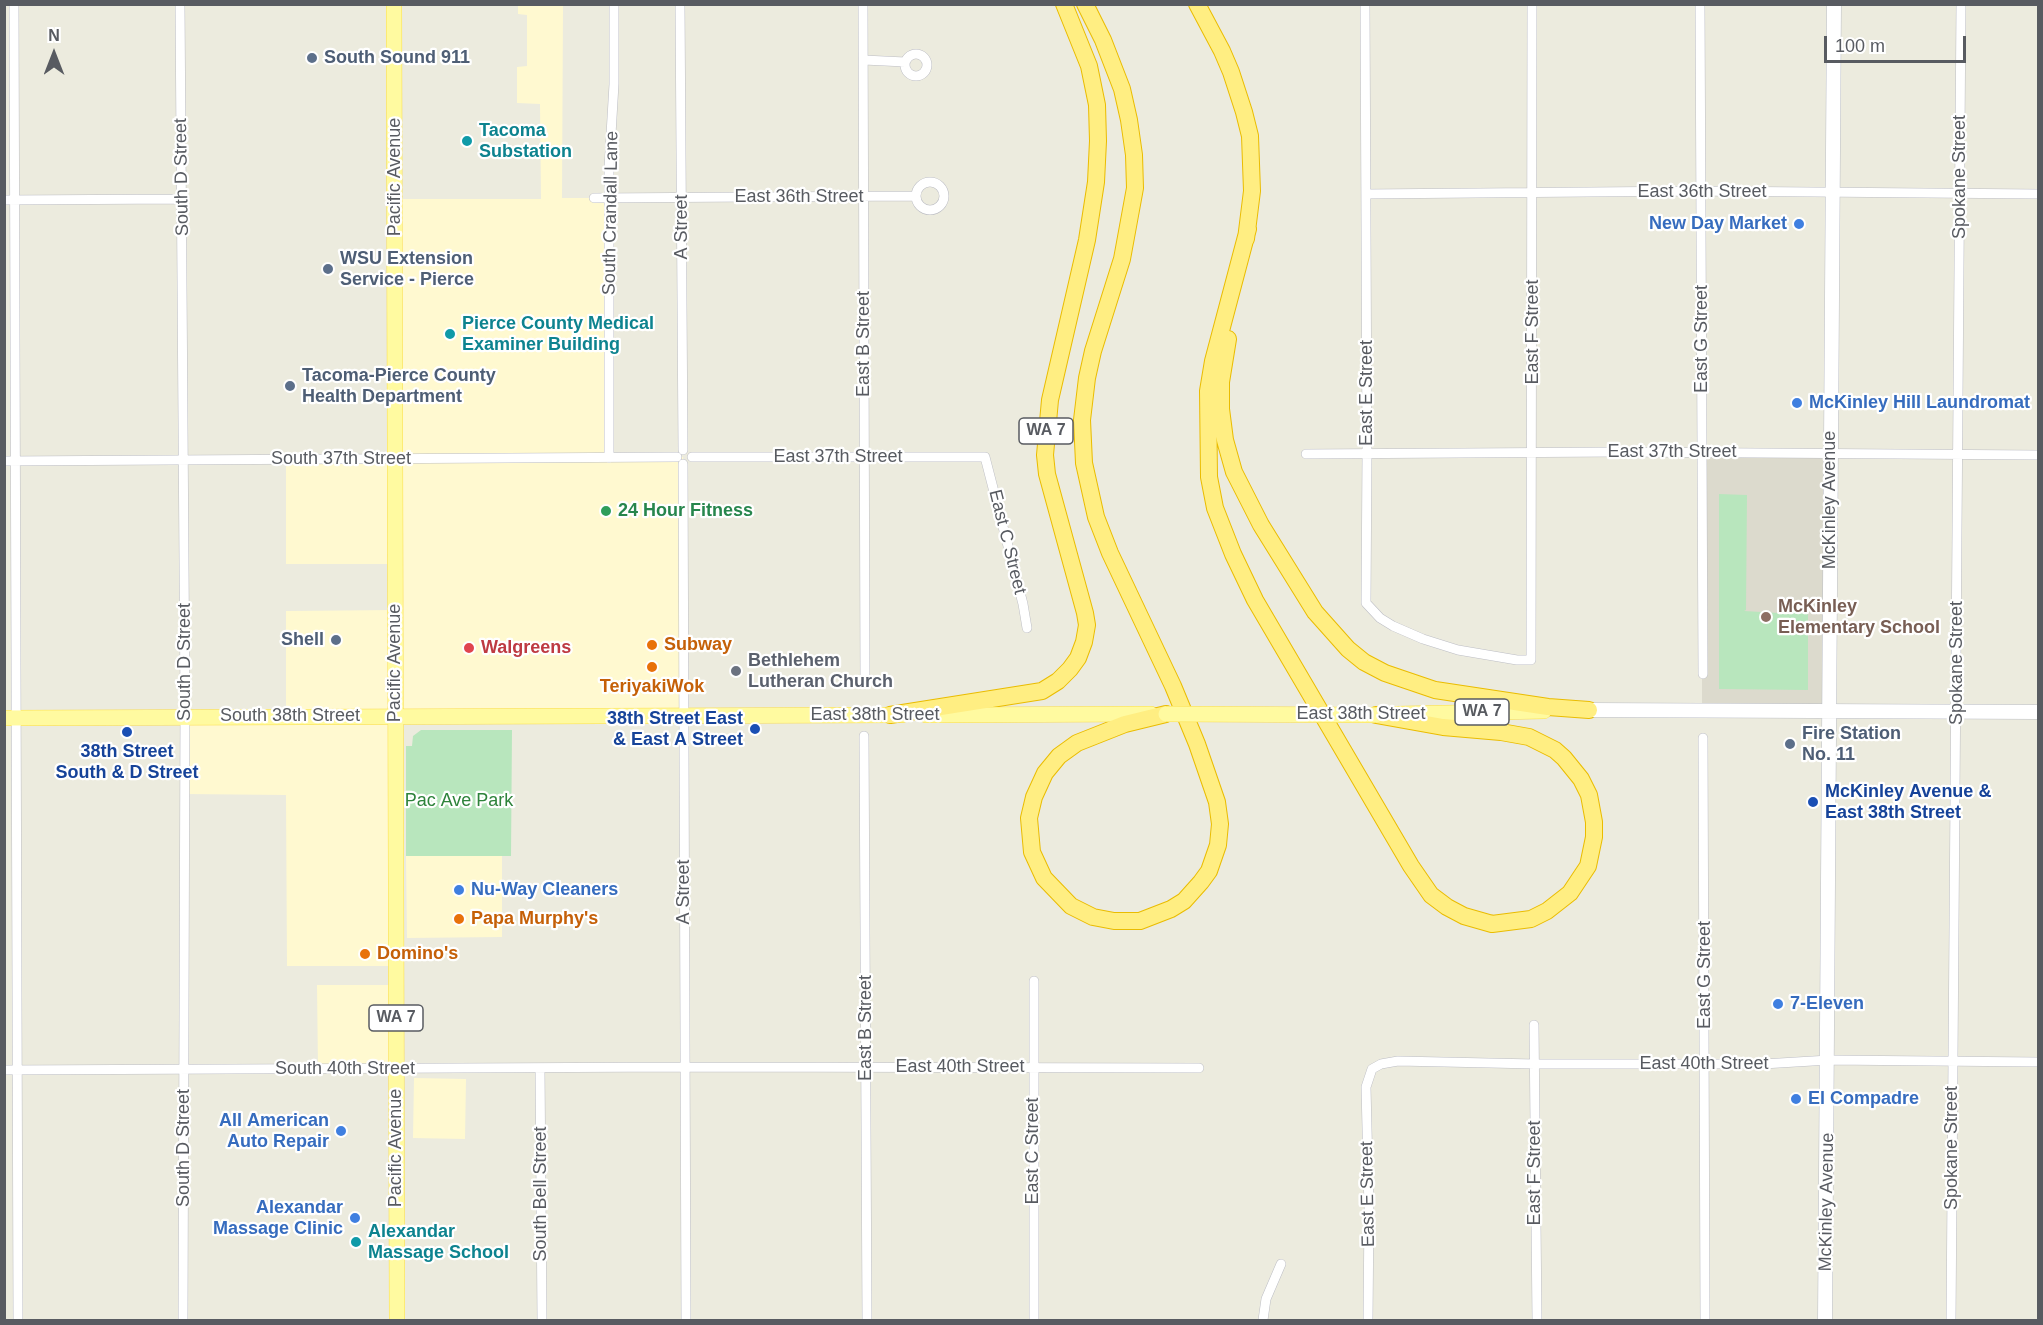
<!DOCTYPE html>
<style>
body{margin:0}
#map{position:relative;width:2043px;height:1325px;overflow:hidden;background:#ecebde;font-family:Arial,sans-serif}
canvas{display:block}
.frame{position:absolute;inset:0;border:6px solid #585b61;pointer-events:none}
.north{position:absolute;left:24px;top:24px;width:60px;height:60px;-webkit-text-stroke:4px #fff;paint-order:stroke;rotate:0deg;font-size:16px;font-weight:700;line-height:24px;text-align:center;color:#585b61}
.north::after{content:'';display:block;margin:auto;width:21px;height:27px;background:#585b61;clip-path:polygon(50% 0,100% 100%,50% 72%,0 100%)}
.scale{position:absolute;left:1824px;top:36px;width:142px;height:27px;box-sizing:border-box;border:3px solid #585b61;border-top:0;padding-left:8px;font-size:18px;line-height:21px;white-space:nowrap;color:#585b61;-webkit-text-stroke:4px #fff;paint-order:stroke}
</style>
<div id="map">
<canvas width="2043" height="1325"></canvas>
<div class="frame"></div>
<div class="north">N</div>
<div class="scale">100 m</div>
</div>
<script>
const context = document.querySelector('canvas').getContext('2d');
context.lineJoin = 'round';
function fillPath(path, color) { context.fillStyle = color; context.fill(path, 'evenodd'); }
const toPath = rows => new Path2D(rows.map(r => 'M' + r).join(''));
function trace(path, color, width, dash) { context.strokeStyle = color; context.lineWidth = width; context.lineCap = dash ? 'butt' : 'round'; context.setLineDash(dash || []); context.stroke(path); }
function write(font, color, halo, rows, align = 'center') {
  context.font = font + ' Arial,sans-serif'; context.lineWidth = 4.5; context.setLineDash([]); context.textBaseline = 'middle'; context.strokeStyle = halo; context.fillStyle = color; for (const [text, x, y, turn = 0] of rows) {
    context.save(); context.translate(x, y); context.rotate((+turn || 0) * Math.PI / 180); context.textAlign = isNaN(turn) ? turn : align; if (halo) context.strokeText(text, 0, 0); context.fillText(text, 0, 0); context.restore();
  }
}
fillPath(toPath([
 [518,5,563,5,562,198,609,198,610,458,683,457,683,716,395,715,395,966,287,966,286,795,185,794,185,717,286,716,286,611,395,610,395,564,286,564,286,459,394,458,395,199,541,199,540,104,517,103,517,67,527,66,527,15,518,14],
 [406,856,502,856,502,937,407,938],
 [317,985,395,985,396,1068,318,1069],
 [414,1078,466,1079,465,1139,413,1138]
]), '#fff9d0');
fillPath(toPath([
 [1702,452,1831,453,1829,711,1702,711]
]), '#dcdacd');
fillPath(toPath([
 [1719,494,1747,495,1746,610,1744,611,1779,613,1780,609,1808,609,1808,690,1719,689],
 [421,730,512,730,511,856,406,856,406,746,412,746,413,736]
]), '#b8e6bd');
const street = toPath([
 [14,4,18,1320],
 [180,4,185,702,183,1320],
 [680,4,683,450],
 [863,4,865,684],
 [1365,4,1367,453,1366,603,1380,618,1393,626,1423,639,1458,650,1517,660,1531,660,1532,4],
 [1700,4,1703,674],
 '905 65a11 11 0 1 1 22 0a11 11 0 1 1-22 0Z',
 [864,60,905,62],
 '916 196a14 14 0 1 1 28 0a14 14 0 1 1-28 0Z',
 [1366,194,1701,191,2038,194],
 [594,198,916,196],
 [4,200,183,199],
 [1306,454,1618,452,2038,455],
 [692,457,985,457,1023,604,1027,628],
 [609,458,609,168,614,84,614,4],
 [4,461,677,457],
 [683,464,686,1320],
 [864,736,867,1320],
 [1703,738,1705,1320],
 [1534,1025,1537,1320],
 [540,1068,542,1320],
 [4,1070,685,1067,1199,1068],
 [1034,1320,1034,981],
 [1263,1320,1266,1299,1281,1264],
 [1368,1320,1369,1210,1366,1087,1372,1069,1381,1064,1398,1061,1535,1064,1763,1064,1829,1060,2038,1062],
 [1951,1320,1961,4]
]);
const secondary = toPath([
 [1589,710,2038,712],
 [1825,1320,1834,4]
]);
const primary = toPath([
 [394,4,397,1320],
 [1397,714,1544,711],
 [926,715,1151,714],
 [4,718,902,715]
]);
const highway = toPath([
 [1085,4,1103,40,1122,89,1129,120,1134,155,1135,188,1122,259,1093,351,1087,378,1082,420,1084,463,1096,517,1110,553,1173,686,1197,744,1217,802,1220,824,1218,845,1209,871,1201,882,1184,901,1171,909,1140,921,1114,921,1093,917,1071,906,1044,878,1032,852,1029,818,1034,797,1045,773,1059,756,1077,743,1125,724,1166,714],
 [1197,4,1222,51,1231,72,1244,112,1250,136,1252,191,1246,239],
 [1248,229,1213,361,1208,391,1209,477,1215,508,1233,554,1255,600,1411,866,1431,895,1447,907,1464,916,1492,924,1531,919,1547,911,1570,893,1588,866,1594,837,1594,822,1589,795,1581,779,1564,758,1555,750,1529,737,1501,732,1443,727,1376,715],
 [1228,339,1221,382,1221,409,1225,440,1234,472,1261,525,1315,612,1348,649,1364,662,1385,673,1435,690,1548,707,1589,710],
 [890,715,1042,691,1058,681,1070,669,1078,658,1084,642,1087,625,1085,613,1047,474,1045,455,1050,400,1087,240,1096,182,1098,141,1097,105,1089,66,1064,4]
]);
trace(street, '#bcbdc4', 10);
trace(secondary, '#bbbec6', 15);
trace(primary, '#fbdd49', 16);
trace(highway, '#eabc00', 18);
trace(street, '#fff', 9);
trace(secondary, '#fff', 14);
trace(primary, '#fffaa0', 15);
trace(highway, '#ffee82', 16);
const primaryBridge = toPath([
 [1166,714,1376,715]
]);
trace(primaryBridge, '#fbdd49', 16, []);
trace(primaryBridge, '#fffaa0', 15);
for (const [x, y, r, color] of [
 [312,58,6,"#5c6f8a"],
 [467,141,6,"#0f9aa8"],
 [1799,224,6,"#3f7fe0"],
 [328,269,6,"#5c6f8a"],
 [450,334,6,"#0f9aa8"],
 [290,386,6,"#5c6f8a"],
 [1797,403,6,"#3f7fe0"],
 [606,511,6,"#2e9e5b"],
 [1766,617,6,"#8d6e63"],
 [336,640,6,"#5c6f8a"],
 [652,645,6,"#e8710a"],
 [469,648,6,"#e0444e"],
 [652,667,6,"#e8710a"],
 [736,671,6,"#6b7280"],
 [755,729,6,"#1a4fb4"],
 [127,732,6,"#1a4fb4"],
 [1790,744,6,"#5c6f8a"],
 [1813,802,6,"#1a4fb4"],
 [459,890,6,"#3f7fe0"],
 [459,919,6,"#e8710a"],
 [365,954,6,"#e8710a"],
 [1778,1004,6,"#3f7fe0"],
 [1796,1099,6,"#3f7fe0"],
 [341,1131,6,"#3f7fe0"],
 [355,1218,6,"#3f7fe0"],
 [356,1242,6,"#0f9aa8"]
]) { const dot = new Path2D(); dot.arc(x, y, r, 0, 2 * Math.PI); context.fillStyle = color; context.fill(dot); trace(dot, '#fff', 2); }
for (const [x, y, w] of [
 [1046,431,54],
 [1482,712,54],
 [396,1018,54]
]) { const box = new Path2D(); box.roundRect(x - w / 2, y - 13, w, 26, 4.5); context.fillStyle = '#fff'; context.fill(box); trace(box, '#585b61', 1.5); }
write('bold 16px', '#585b61', null, [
 ["WA 7",1046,431],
 ["WA 7",1482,712],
 ["WA 7",396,1018]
]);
write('bold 18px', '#4e5e75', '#fff', [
 ["South Sound 911",324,58],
 ["WSU Extension",340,259],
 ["Service - Pierce",340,280],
 ["Tacoma-Pierce County",302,376],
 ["Health Department",302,397],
 ["Shell",324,640,"right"],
 ["Fire Station",1802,734],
 ["No. 11",1802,755]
], 'left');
write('bold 18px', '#0d838f', '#fff', [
 ["Tacoma",479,131],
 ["Substation",479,152],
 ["Pierce County Medical",462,324],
 ["Examiner Building",462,345],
 ["Alexandar",368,1232],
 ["Massage School",368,1253]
], 'left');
write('18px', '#585b61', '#fff', [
 ["South D Street",182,177,-91],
 ["Pacific Avenue",395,177,-90],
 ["Spokane Street",1960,177,-90],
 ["East 36th Street",1702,192],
 ["East 36th Street",799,197],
 ["South Crandall Lane",611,213,-89],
 ["A Street",682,227,-90],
 ["East F Street",1533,332,-90],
 ["East G Street",1702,339,-90],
 ["East B Street",864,344,-90],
 ["East E Street",1367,393,-90],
 ["East 37th Street",1672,452],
 ["East 37th Street",838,457],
 ["South 37th Street",341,459],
 ["McKinley Avenue",1830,500,-90],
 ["East C Street",1007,542,76],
 ["South D Street",185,662,-90],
 ["Pacific Avenue",395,663,-90],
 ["Spokane Street",1957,663,-90],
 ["East 38th Street",1361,714],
 ["East 38th Street",875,715],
 ["South 38th Street",290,716],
 ["A Street",684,892,-90],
 ["East G Street",1705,975,-90],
 ["East B Street",866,1028,-90],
 ["East 40th Street",1704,1064],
 ["East 40th Street",960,1067],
 ["South 40th Street",345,1069],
 ["South D Street",184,1148,-90],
 ["Pacific Avenue",396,1148,-90],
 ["Spokane Street",1952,1148,-90],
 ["East C Street",1033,1151,-90],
 ["East F Street",1535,1173,-90],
 ["South Bell Street",541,1194,-90],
 ["East E Street",1368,1194,-91],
 ["McKinley Avenue",1827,1202,-89]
]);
write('bold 18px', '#366cbe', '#fff', [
 ["New Day Market",1787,224,"right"],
 ["McKinley Hill Laundromat",1809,403],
 ["Nu-Way Cleaners",471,890],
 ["7-Eleven",1790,1004],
 ["El Compadre",1808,1099],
 ["All American",329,1121,"right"],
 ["Auto Repair",329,1142,"right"],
 ["Alexandar",343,1208,"right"],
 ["Massage Clinic",343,1229,"right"]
], 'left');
write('bold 18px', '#27864d', '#fff', [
 ["24 Hour Fitness",618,511]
], 'left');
write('bold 18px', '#785e54', '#fff', [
 ["McKinley",1778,607],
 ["Elementary School",1778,628]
], 'left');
write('bold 18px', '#c56008', '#fff', [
 ["Subway",664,645],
 ["TeriyakiWok",652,687,"center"],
 ["Papa Murphy's",471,919],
 ["Domino's",377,954]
], 'left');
write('bold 18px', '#be3a42', '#fff', [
 ["Walgreens",481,648]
], 'left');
write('bold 18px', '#5b616d', '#fff', [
 ["Bethlehem",748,661],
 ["Lutheran Church",748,682]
], 'left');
write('bold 18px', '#164399', '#fff', [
 ["38th Street East",743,719],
 ["& East A Street",743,740],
 ["38th Street",127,752,"center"],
 ["South & D Street",127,773,"center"],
 ["McKinley Avenue &",1825,792,"left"],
 ["East 38th Street",1825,813,"left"]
], 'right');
write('18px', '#2e833b', '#fff', [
 ["Pac Ave Park",459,801]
]);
</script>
